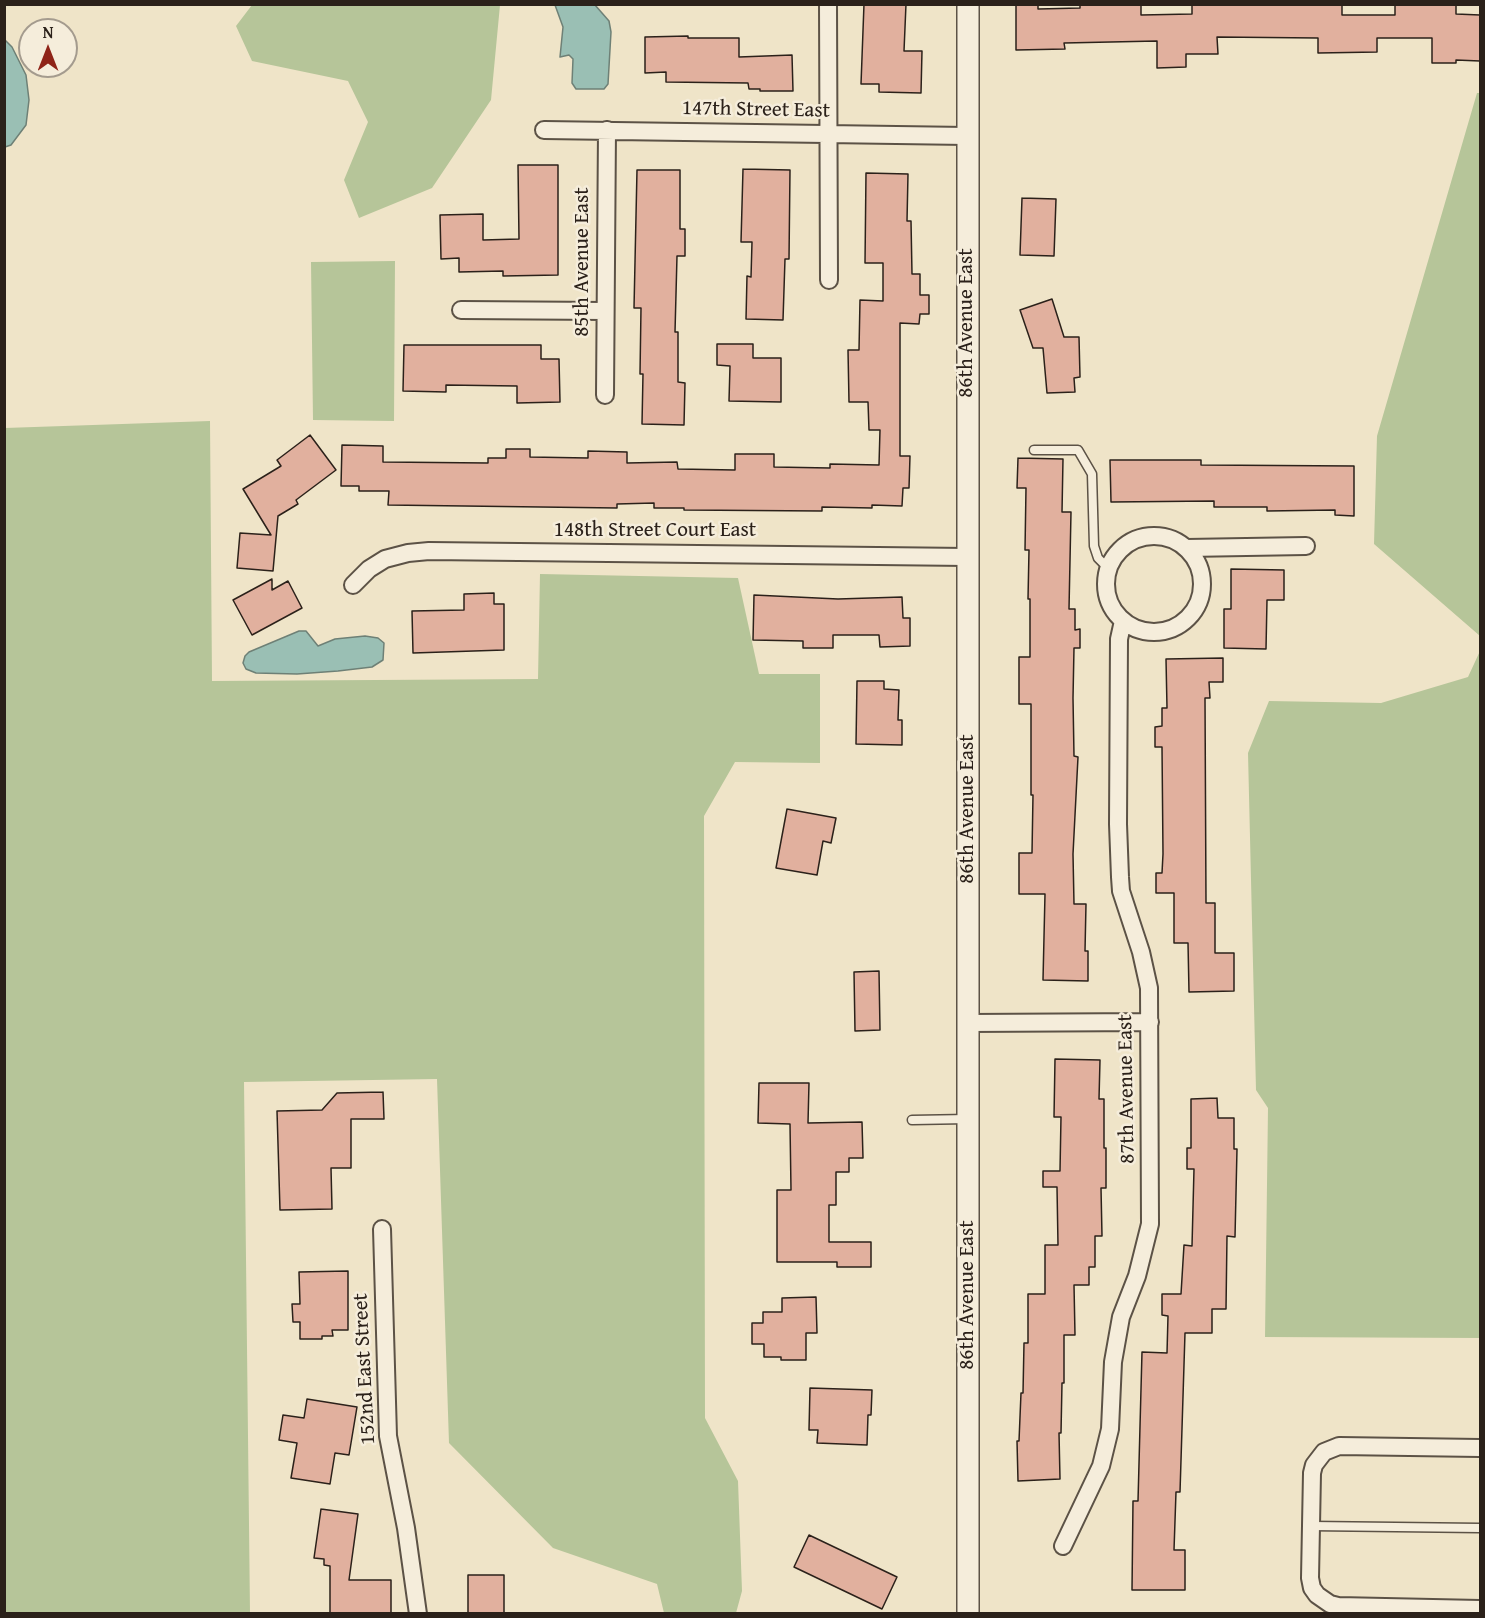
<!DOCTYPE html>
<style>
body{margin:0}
#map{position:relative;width:1485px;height:1618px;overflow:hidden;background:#efe4c8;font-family:"Gentium Book Plus",serif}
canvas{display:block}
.frame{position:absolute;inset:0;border:6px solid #2b211a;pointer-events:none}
.north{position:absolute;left:18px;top:18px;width:60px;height:60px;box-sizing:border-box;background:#f5eddb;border:2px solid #a49b8e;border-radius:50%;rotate:0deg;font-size:16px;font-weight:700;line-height:24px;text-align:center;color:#2b211a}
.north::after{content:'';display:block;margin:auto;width:21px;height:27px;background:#8f2418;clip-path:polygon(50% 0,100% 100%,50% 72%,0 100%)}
</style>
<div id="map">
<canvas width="1485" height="1618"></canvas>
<div class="frame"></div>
<div class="north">N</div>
</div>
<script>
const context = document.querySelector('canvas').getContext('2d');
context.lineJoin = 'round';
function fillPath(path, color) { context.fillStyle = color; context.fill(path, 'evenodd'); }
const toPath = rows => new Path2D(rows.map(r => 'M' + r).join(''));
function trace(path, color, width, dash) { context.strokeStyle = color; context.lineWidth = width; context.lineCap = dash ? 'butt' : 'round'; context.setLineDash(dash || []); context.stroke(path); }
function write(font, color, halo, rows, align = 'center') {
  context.font = font + ' "Gentium Book Plus",serif'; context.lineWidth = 5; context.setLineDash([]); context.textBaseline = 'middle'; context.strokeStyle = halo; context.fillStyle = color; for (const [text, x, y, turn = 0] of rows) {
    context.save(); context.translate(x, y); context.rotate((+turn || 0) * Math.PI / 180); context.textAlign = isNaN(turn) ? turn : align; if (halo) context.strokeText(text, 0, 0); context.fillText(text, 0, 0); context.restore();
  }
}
fillPath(toPath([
 [252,5,500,5,491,100,432,188,359,218,344,180,368,122,348,81,252,61,236,26],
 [1477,93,1480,93,1480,636,1374,544,1377,436],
 [395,261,394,421,313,420,311,262],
 [210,421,212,681,538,679,540,574,738,578,759,674,820,674,820,763,735,762,704,816,705,1418,738,1481,742,1591,736,1613,664,1613,657,1584,553,1548,449,1443,437,1079,244,1082,250,1613,5,1613,5,428],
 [1480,651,1480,1338,1265,1337,1268,1108,1256,1090,1248,753,1269,701,1381,703,1468,677]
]), '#b6c599');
const water = toPath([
 [555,5,595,5,609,21,611,32,608,84,604,89,576,89,572,83,573,59,569,55,560,57,563,27,555,5],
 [5,40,12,47,26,75,29,100,26,125,11,145,5,147,5,40],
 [299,631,306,631,318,646,335,639,365,636,378,638,384,643,383,660,372,667,338,671,297,674,256,673,246,669,243,663,245,656,249,652,299,631]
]);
fillPath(water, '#9abfb4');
trace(water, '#6e8076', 1.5);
const building = toPath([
 [864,4,906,4,904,51,922,51,921,93,879,92,879,84,861,84,864,4],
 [1016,4,1038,4,1038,9,1080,8,1080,4,1141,4,1141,15,1192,14,1192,4,1342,4,1342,15,1395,15,1395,4,1456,4,1456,14,1480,15,1480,61,1456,60,1456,63,1432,63,1432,38,1377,38,1377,52,1318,53,1318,38,1217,37,1218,54,1186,54,1186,67,1157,68,1157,41,1064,43,1065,49,1016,50,1016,4],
 [688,36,688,38,739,38,739,57,792,55,793,91,760,91,760,89,749,89,748,83,666,82,666,72,645,73,645,37,688,36],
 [518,165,558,165,558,275,503,276,503,271,459,272,459,258,441,259,440,215,483,214,483,240,519,239,518,165],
 [743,169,790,170,789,259,785,259,783,320,746,319,747,276,751,277,752,242,741,242,743,169],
 [637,170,680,170,680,229,685,229,685,256,677,256,675,332,678,332,678,382,685,383,684,425,642,424,643,374,640,374,641,308,634,308,637,170],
 [866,173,908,174,907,221,911,221,912,274,920,274,920,295,929,295,929,314,920,314,919,324,900,323,900,456,910,456,909,488,903,488,902,506,872,505,872,508,822,507,822,511,684,510,684,508,654,508,654,503,617,504,617,508,388,505,389,491,359,491,359,486,341,486,342,445,383,446,383,462,488,463,488,458,506,458,506,449,530,449,530,457,588,458,588,451,627,452,627,463,677,462,678,469,735,470,735,454,774,454,774,467,830,468,830,464,879,465,880,430,869,430,868,402,849,402,848,350,859,350,860,300,883,301,883,263,865,263,866,173],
 [1022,198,1056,199,1054,256,1020,255,1022,198],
 [1052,299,1064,337,1079,337,1080,377,1074,378,1075,392,1047,393,1043,348,1033,348,1020,310,1052,299],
 [717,344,753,344,753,358,781,358,781,402,729,401,730,366,717,365,717,344],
 [404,345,541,345,541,359,559,359,560,402,517,403,517,386,446,385,446,392,403,391,404,345],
 [310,435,336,470,296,500,298,504,278,516,273,571,237,568,240,533,271,535,243,489,281,466,277,460,310,435],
 [1018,458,1063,459,1062,512,1071,512,1069,609,1075,609,1075,630,1080,629,1080,648,1074,648,1073,698,1074,756,1078,757,1073,854,1074,904,1086,904,1085,951,1088,951,1088,981,1043,980,1045,894,1019,894,1019,853,1032,853,1033,795,1031,795,1031,704,1019,704,1019,657,1030,657,1030,599,1028,599,1029,550,1025,550,1026,488,1017,488,1018,458],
 [1110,460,1201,460,1201,465,1354,466,1354,516,1335,515,1335,510,1267,511,1267,507,1214,507,1214,501,1111,502,1110,460],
 [1231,569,1284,570,1284,600,1267,600,1266,649,1224,648,1224,609,1231,609,1231,569],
 [272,579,272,590,288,581,302,608,252,635,233,600,272,579],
 [494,593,494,604,504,604,504,650,413,653,412,611,464,610,464,594,494,593],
 [754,595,838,599,902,597,903,618,910,618,910,646,880,647,879,635,833,635,833,648,803,648,803,641,753,640,754,595],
 [1223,658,1223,682,1209,682,1210,698,1205,698,1206,903,1215,903,1215,953,1234,953,1234,991,1189,992,1188,943,1174,943,1174,893,1156,893,1156,873,1162,873,1163,854,1162,747,1155,747,1155,727,1162,726,1162,708,1167,708,1166,659,1223,658],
 [857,681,884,681,884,689,899,690,898,720,902,720,902,745,856,744,857,681],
 [787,809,836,818,831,843,823,841,817,875,776,868,787,809],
 [879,971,880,1030,855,1031,854,972,879,971],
 [1055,1059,1100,1060,1099,1099,1104,1099,1104,1148,1106,1148,1106,1188,1101,1188,1102,1236,1095,1236,1095,1267,1089,1267,1089,1285,1074,1285,1075,1335,1064,1335,1064,1383,1062,1383,1061,1433,1059,1433,1060,1479,1018,1481,1017,1441,1019,1441,1021,1393,1023,1393,1024,1343,1028,1343,1028,1294,1045,1294,1045,1245,1058,1245,1057,1187,1043,1187,1043,1171,1060,1171,1061,1117,1054,1117,1055,1059],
 [759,1083,809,1083,808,1123,862,1122,863,1158,849,1158,849,1172,836,1172,836,1205,829,1205,829,1242,871,1242,871,1267,837,1267,837,1262,777,1262,777,1190,791,1190,790,1124,758,1123,759,1083],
 [383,1092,384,1119,351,1119,351,1168,331,1168,332,1209,280,1210,277,1111,322,1110,337,1093,383,1092],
 [1217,1098,1218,1118,1234,1118,1234,1149,1237,1149,1235,1237,1227,1236,1226,1309,1212,1309,1212,1333,1185,1333,1180,1492,1176,1492,1174,1550,1185,1550,1185,1590,1132,1590,1133,1501,1138,1501,1142,1352,1167,1353,1168,1316,1162,1315,1162,1294,1181,1294,1184,1245,1192,1246,1194,1169,1187,1169,1187,1148,1191,1148,1191,1099,1217,1098],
 [348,1271,348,1330,332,1330,333,1336,322,1336,322,1339,300,1339,300,1322,293,1322,292,1304,300,1304,299,1272,348,1271],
 [816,1297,817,1333,806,1333,806,1360,781,1360,781,1357,764,1357,764,1344,752,1344,752,1323,763,1323,763,1312,782,1312,782,1298,816,1297],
 [810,1388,872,1390,871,1415,868,1415,867,1445,817,1443,818,1430,809,1430,810,1388],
 [307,1399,357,1407,349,1455,335,1453,330,1484,291,1478,297,1443,279,1440,283,1415,304,1418,307,1399],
 [321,1509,358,1514,349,1580,391,1580,391,1614,330,1614,330,1566,324,1565,324,1559,314,1558,321,1509],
 [809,1535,897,1577,882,1609,794,1567,809,1535],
 [468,1575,504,1575,504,1614,468,1614,468,1575]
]);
fillPath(building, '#e1b09e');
trace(building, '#2b211a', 1.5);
const service = toPath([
 [1034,450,1078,450,1092,474,1094,546,1098,558,1108,568],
 [912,1120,968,1119],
 [1311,1526,1480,1528]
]);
const minor = toPath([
 [828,4,829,280],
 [544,130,967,136],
 [461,310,605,311],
 [605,395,607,130],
 '1106 584a48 48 0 1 1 96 0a48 48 0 1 1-96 0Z',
 [1187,548,1306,546],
 [353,585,369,569,385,559,408,553,429,551,967,557],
 [968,1023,1150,1022],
 [382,1229,388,1436,406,1528,418,1614],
 [1480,1448,1339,1446,1324,1452,1314,1465,1312,1473,1310,1578,1312,1588,1317,1595,1330,1604,1338,1606,1480,1609],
 [1063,1546,1101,1466,1110,1429,1113,1362,1121,1317,1137,1276,1150,1224,1149,988,1141,952,1121,891,1120,877,1118,824,1119,639,1123,621]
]);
const tertiary = toPath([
 [968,1614,968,4]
]);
trace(service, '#5c5246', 11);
trace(minor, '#5c5246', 20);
trace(tertiary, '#5c5246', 24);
trace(service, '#f5eddb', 8);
trace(minor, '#f5eddb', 16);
trace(tertiary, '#f5eddb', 21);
write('21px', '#2b211a', '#f5eddb', [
 ["147th Street East",756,110,1],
 ["85th Avenue East",583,262,-90],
 ["86th Avenue East",967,323,-90],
 ["148th Street Court East",655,531],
 ["86th Avenue East",968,809,-90],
 ["87th Avenue East",1127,1089,-91],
 ["86th Avenue East",968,1295,-90],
 ["152nd East Street",365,1369,-93]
]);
</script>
